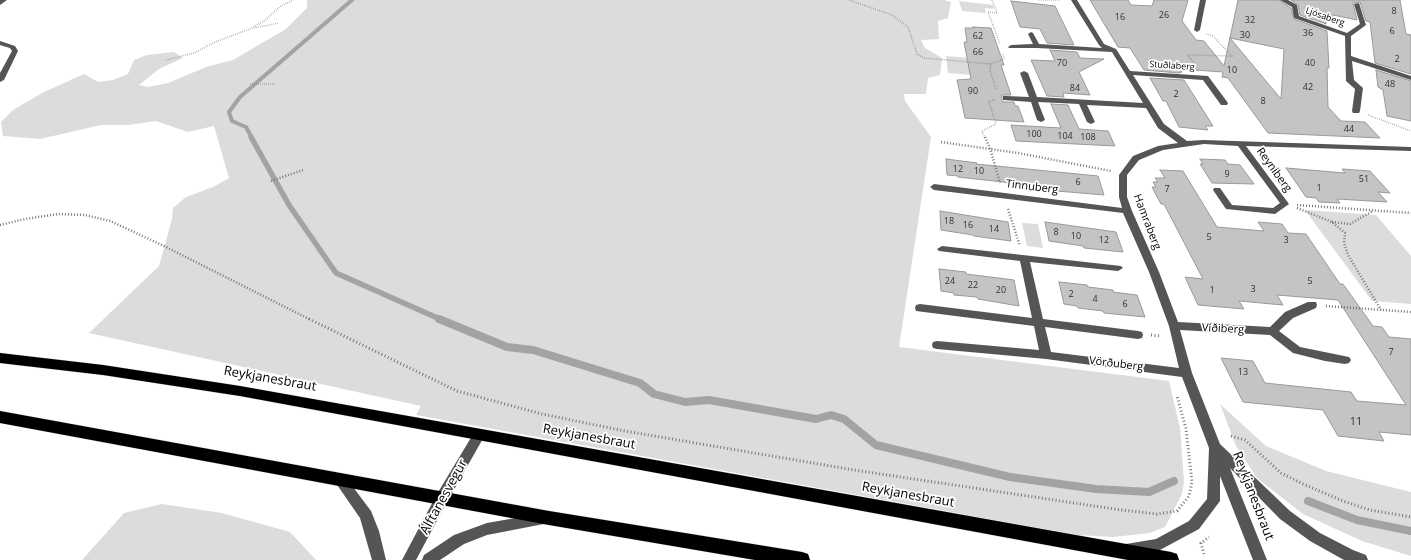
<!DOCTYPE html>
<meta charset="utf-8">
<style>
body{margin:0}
canvas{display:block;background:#fff}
</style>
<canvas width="1411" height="560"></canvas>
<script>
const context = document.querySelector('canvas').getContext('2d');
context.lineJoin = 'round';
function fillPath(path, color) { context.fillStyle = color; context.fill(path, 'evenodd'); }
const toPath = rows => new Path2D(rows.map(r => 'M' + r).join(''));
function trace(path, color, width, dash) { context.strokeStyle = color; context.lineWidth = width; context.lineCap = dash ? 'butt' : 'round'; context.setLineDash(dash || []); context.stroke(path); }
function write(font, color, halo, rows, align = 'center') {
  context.font = font + ' "Open Sans",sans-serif'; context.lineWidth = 3.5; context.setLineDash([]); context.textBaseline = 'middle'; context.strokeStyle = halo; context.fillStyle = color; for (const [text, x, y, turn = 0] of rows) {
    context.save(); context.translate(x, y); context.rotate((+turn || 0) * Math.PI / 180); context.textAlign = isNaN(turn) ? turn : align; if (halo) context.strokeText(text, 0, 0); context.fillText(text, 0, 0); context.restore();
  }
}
fillPath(toPath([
 [307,0,944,0,951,2,948,18,938,21,939,39,921,40,925,48,942,58,940,75,928,78,926,94,904,94,905,101,931,137,899,347,1169,381,1180,428,1184,482,1182,494,1165,527,1150,533,1113,537,1078,535,416,415,421,406,89,333,159,266,172,219,173,208,186,197,213,187,229,178,214,126,188,132,156,121,128,125,101,125,40,139,3,136,1,122,13,110,44,92,84,74,98,82,113,80,128,74,134,60,147,55,174,52,183,58,159,69,139,85,148,87,168,83,206,67,233,60,286,29,307,8],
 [959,1,993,5,994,9,985,8,986,13,962,11],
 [946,56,983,59,986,76,948,73],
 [1305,210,1376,215,1411,256,1411,304,1372,301],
 [1022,223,1038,224,1043,248,1027,246],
 [1220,404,1266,446,1326,471,1411,492,1411,556,1362,541,1303,514,1257,478,1236,446],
 [162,504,222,513,290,532,316,560,82,560,124,513]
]), '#dcdcdc');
trace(toPath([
 [252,138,246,127,232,121,229,112,240,97,352,0]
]), '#a3a3a3', 4);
trace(toPath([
 [251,137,289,205,336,273,442,320]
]), '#a3a3a3', 5.5);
trace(toPath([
 [439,319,507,347,533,350,640,383,654,394,685,402,709,400,816,419,831,415,844,419,876,445,1010,477,1096,489,1149,492,1174,481],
 [1308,501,1357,520,1411,531]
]), '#a3a3a3', 8);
const building = toPath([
 [1090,0,1128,0,1131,5,1152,6,1154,0,1188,0,1182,21,1196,40,1204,41,1224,66,1238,0,1279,0,1291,8,1294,19,1327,31,1329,68,1327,68,1328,107,1341,121,1365,122,1380,138,1268,133,1228,78,1222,77,1223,72,1180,69,1182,72,1179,73,1144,70,1130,48,1118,47,1090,0],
 [1230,38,1284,49,1281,99,1230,38],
 [1291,0,1400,0,1406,34,1411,35,1411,74,1375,63,1370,22,1366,21,1360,2,1353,3,1357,20,1333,15,1333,21,1326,20,1326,24,1300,15,1298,5,1291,0],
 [1011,1,1055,6,1074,45,1047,43,1040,29,1020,27,1011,1],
 [973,27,991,28,1004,65,1001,65,1011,95,1002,95,1002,100,1003,102,1014,102,1015,106,1018,106,1024,122,965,118,957,80,971,79,964,42,967,42,965,28,974,28,973,27],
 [1050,50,1077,52,1080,58,1104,59,1079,72,1090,95,1063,93,1064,97,1047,96,1031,60,1055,61,1050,50],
 [1376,70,1411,81,1411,121,1387,116,1383,90,1378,87,1376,70],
 [1150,78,1184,80,1213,126,1205,126,1208,130,1179,127,1166,101,1163,101,1150,78],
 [1051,104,1068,105,1079,129,1108,131,1115,146,1016,141,1011,125,1061,128,1051,104],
 [946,159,977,163,976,164,1098,176,1104,195,1057,191,1057,188,958,177,958,176,947,175,946,159],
 [1200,159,1225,160,1228,164,1240,165,1254,184,1212,183,1200,164,1203,164,1200,159],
 [1286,168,1345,173,1342,169,1370,171,1390,193,1378,192,1387,202,1337,199,1340,203,1319,202,1316,198,1306,197,1286,168],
 [1160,170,1183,171,1217,227,1264,231,1258,222,1282,224,1288,233,1306,234,1340,284,1343,284,1373,326,1382,327,1389,337,1411,339,1411,435,1379,432,1384,441,1338,436,1323,410,1243,402,1221,358,1253,361,1265,383,1351,392,1357,401,1406,405,1338,300,1277,295,1283,305,1239,301,1244,309,1198,305,1185,277,1203,279,1164,204,1161,204,1152,187,1156,187,1153,182,1158,182,1155,178,1165,178,1160,170],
 [940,211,1008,222,1011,241,974,236,973,235,941,230,940,211],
 [1045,222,1116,232,1123,252,1084,248,1083,246,1049,241,1045,222],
 [939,269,966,272,966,274,1014,280,1019,306,978,299,977,297,954,295,954,293,941,291,939,269],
 [1059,282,1087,285,1088,287,1113,290,1113,292,1137,295,1145,317,1104,313,1103,311,1078,308,1077,306,1064,304,1059,282]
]);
fillPath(building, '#c4c4c4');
trace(building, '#999', 1);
const highway = toPath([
 [0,353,103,365,240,386,1171,552,1177,554,1179,560,1128,560,240,396,103,375,0,363,0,353],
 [0,411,549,511,802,552,808,554,810,560,755,560,549,525,0,423,0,411]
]);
trace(highway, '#dbdbdb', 1);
trace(toPath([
 [849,0,892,15,908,27,917,54,924,58,991,64],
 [992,0,997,13,988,12,1000,44],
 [1039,0,1060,0],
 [254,28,279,23],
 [166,60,194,53,215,42,250,29,264,21,281,6,293,0],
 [1195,65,1188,55,1232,56,1213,36,1206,34],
 [250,84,276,84],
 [996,89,990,71,991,64,1004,59,1003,54],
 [1368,115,1411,131],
 [985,138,982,131,996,124,989,102,995,99]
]), '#777', 1.5, [0.5, 1.5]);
trace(toPath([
 [985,137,990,148,1000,183],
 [941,142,1018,153,1111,171],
 [271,181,303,170],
 [1297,205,1411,213],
 [1297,208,1332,222,1345,233,1344,243,1348,255,1381,310],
 [1008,209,1020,246],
 [1332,222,1350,224,1373,211],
 [0,225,25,219,58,214,85,215,110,221,164,246,311,320],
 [1326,306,1411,312]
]), '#777', 2.5, [1, 2]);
trace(toPath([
 [309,319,457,391,542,414,625,431,854,470,1121,510,1157,514,1177,511,1189,496,1192,482,1186,429,1177,396],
 [1151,335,1160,336],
 [1231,436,1245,440,1281,473,1303,484,1343,501,1370,510,1411,517],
 [1204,554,1201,543,1209,537]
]), '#777', 3, [1, 2.5]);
fillPath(toPath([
 [0,0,7,0,0,5,0,0],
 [1071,0,1077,0,1104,44,1116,49,1130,71,1208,76,1228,103,1227,105,1221,105,1203,80,1133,75,1164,124,1187,141,1204,140,1411,147,1411,151,1246,146,1289,204,1275,214,1226,209,1213,190,1214,188,1220,188,1232,205,1273,208,1280,203,1238,146,1204,144,1163,150,1139,160,1127,175,1127,197,1132,211,1159,272,1178,322,1270,327,1285,312,1308,302,1316,302,1317,305,1316,308,1293,318,1279,331,1300,347,1349,357,1351,360,1349,363,1345,364,1325,361,1293,353,1270,335,1180,330,1192,373,1220,444,1290,511,1320,533,1353,550,1366,555,1368,560,1344,560,1310,541,1280,519,1230,468,1267,560,1253,560,1220,476,1220,501,1199,529,1158,551,1131,555,1126,554,1124,549,1126,544,1156,539,1189,521,1207,499,1209,448,1182,377,1046,359,937,349,933,348,932,345,933,342,937,341,1039,350,1034,326,916,311,915,308,916,305,920,304,1032,318,1020,261,939,251,937,249,942,246,1121,266,1123,268,1118,271,1030,262,1043,319,1138,331,1142,332,1143,335,1142,338,1138,339,1045,327,1051,352,1179,368,1169,326,1149,272,1123,213,934,190,930,187,934,184,1122,208,1119,197,1119,175,1133,156,1158,146,1178,143,1158,128,1146,108,1087,105,1095,122,1091,124,1087,122,1079,104,1038,102,1045,120,1041,122,1037,120,1031,102,1003,100,1003,96,1006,96,1029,97,1020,73,1024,71,1028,73,1037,97,1143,103,1112,52,1037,48,1009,48,1008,47,1011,45,1033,44,1028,34,1031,32,1033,33,1039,44,1102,48,1099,45,1071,0],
 [1200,0,1206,0,1200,30,1197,32,1194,30,1200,0],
 [1280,0,1288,0,1297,5,1299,16,1347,33,1360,24,1354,4,1359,3,1366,25,1351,36,1351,56,1411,76,1411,80,1352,61,1354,80,1363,88,1360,111,1359,113,1353,113,1352,111,1355,89,1346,81,1345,36,1294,18,1292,7,1280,0],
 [0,41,15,46,18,51,4,80,0,82,0,73,12,51,10,48,0,45,0,41],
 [479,430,483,431,485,435,447,502,416,560,402,560,437,494,475,431,479,430],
 [339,473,344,475,371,511,379,531,386,560,372,560,360,518,333,479,334,475,339,473],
 [544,513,549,515,551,519,549,523,487,535,464,544,440,560,422,560,424,555,454,535,487,523,544,513]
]), '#555');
fillPath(highway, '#000');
write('9px', '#313131', null, [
 ["8",1394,11],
 ["26",1164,15],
 ["16",1120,17],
 ["32",1250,20],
 ["6",1392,31],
 ["36",1308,33],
 ["30",1245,35],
 ["62",978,36],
 ["66",978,52],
 ["2",1397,59],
 ["70",1062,63],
 ["40",1310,63],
 ["10",1232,70],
 ["48",1390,84],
 ["42",1308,87],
 ["84",1075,88],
 ["90",973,91],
 ["2",1176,94],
 ["8",1263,101],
 ["44",1349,129],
 ["100",1034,134],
 ["104",1065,136],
 ["108",1088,137],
 ["12",958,169],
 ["10",979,171],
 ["9",1227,174],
 ["51",1364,179],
 ["6",1078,182],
 ["1",1319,188],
 ["7",1167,189],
 ["18",949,221],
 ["16",968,225],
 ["14",994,229],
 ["8",1056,232],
 ["10",1076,236],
 ["5",1209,237],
 ["12",1104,240],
 ["3",1286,240],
 ["24",950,281],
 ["5",1310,281],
 ["22",973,285],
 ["3",1253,289],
 ["20",1001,290],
 ["1",1212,290],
 ["2",1071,294],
 ["4",1095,299],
 ["6",1125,304],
 ["7",1391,352],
 ["13",1243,372]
]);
write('9px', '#000', '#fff', [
 ["Ljósaberg",1325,17,19],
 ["Stuðlaberg",1172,66,4]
]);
write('11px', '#000', '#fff', [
 ["Reyniberg",1274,170,54],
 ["Tinnuberg",1032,187,7],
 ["Hamraberg",1147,222,69],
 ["Víðiberg",1223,329,3],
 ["Vörðuberg",1116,364,7]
]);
write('11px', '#313131', null, [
 ["11",1356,422]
]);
write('13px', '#000', '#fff', [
 ["Reykjanesbraut",270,379,10],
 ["Reykjanesbraut",589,437,10],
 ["Reykjanesbraut",908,495,10],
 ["Reykjanesbraut",1253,496,69],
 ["Álftanesvegur",444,497,-61]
]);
</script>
